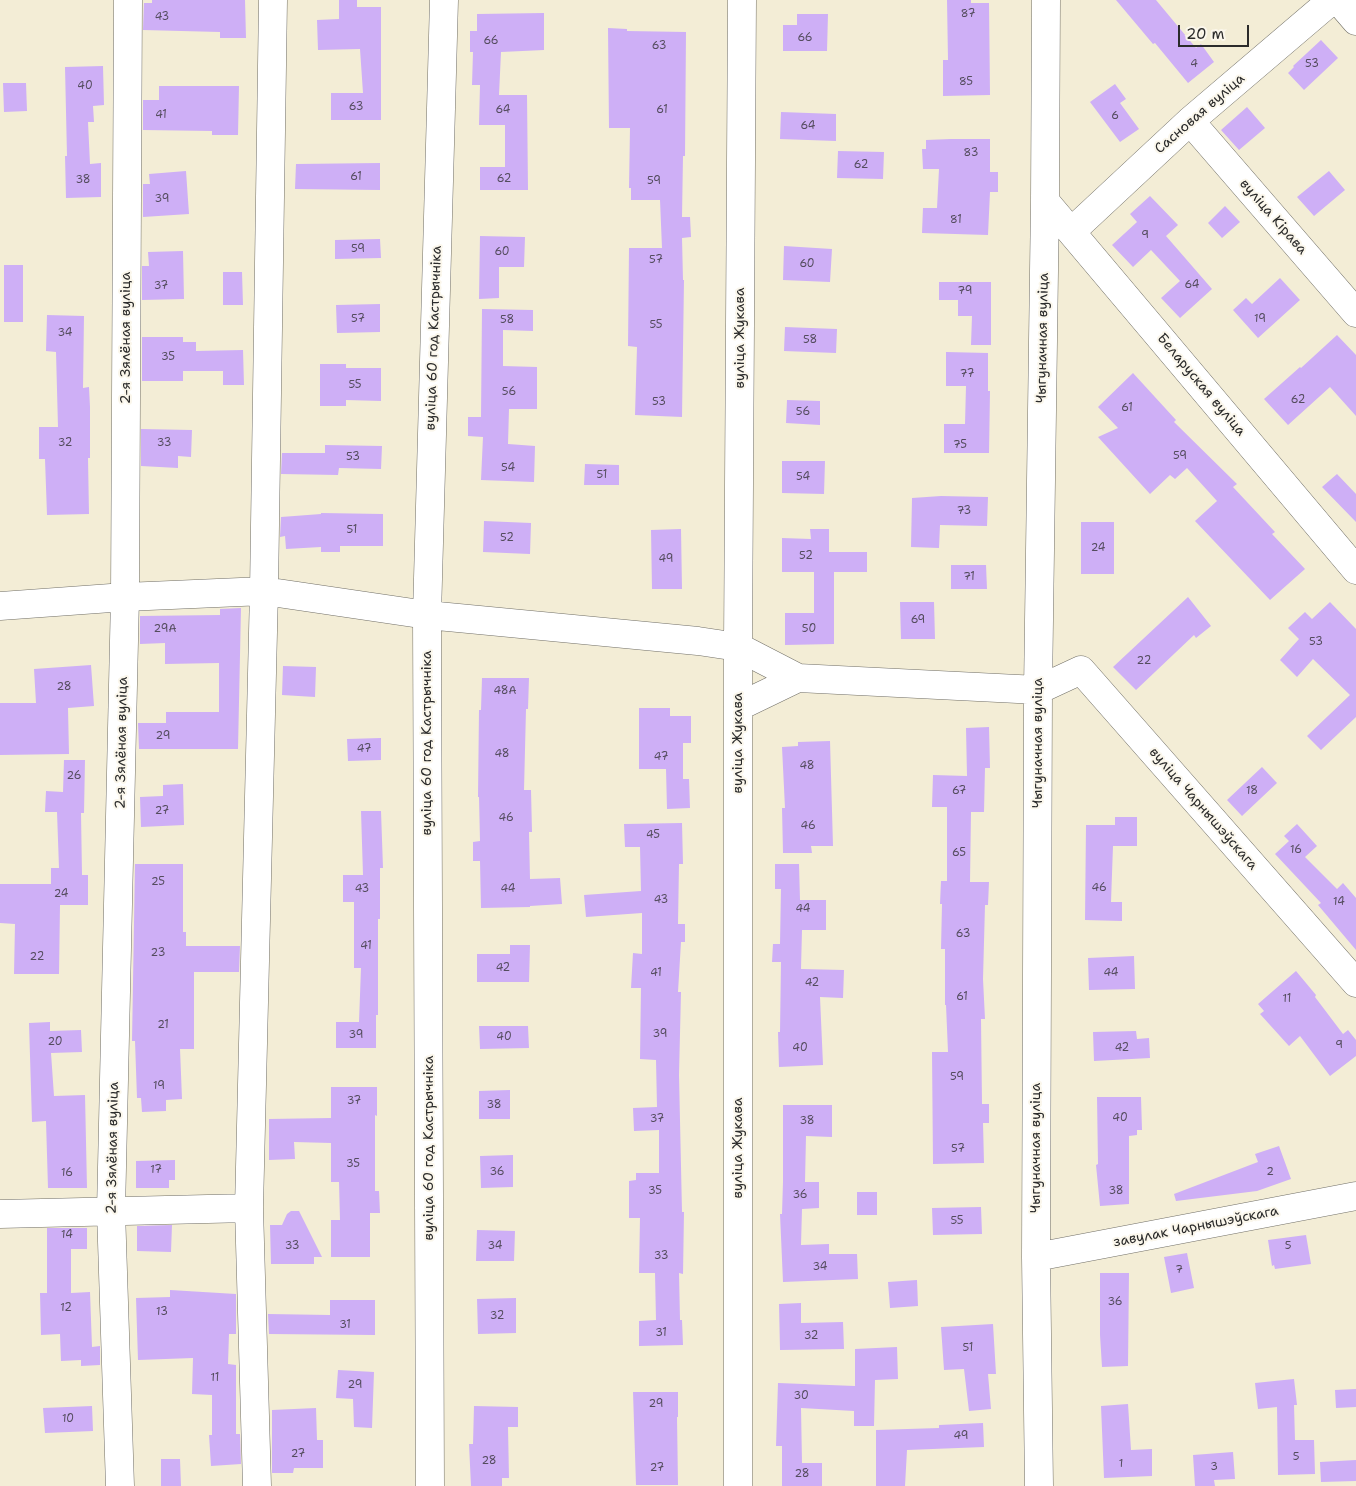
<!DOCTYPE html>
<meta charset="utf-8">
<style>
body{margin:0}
#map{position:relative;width:1356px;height:1486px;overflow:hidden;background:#f3edd6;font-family:"Shantell Sans",sans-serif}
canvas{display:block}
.scale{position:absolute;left:1178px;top:25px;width:71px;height:22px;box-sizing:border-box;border:2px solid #2b2b2b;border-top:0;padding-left:6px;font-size:15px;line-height:18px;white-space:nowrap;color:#2b2b2b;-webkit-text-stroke:4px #fbf7ec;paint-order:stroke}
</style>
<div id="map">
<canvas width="1356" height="1486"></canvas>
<div class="scale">20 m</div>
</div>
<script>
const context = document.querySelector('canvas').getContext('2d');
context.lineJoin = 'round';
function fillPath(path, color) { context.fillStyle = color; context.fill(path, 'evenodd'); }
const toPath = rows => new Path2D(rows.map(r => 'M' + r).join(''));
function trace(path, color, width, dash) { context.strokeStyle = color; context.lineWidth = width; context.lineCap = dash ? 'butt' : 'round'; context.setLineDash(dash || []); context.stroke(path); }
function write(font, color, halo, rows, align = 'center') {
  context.font = font + ' "Shantell Sans",sans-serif'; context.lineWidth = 4; context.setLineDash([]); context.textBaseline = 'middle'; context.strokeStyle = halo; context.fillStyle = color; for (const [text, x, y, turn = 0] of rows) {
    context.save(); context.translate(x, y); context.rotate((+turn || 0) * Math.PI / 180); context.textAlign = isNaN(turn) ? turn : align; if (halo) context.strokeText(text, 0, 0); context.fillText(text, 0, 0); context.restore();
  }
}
fillPath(toPath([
 [152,0,245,0,246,38,220,38,220,32,143,30,144,3,152,3],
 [339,0,357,0,357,7,381,7,381,120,331,120,331,93,363,93,360,49,318,50,317,20,339,19],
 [947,0,971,0,971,3,989,3,990,95,943,96,943,60,948,60],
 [1116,0,1156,0,1196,48,1201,44,1214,62,1188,83,1155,43,1153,44],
 [544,13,544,50,501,52,499,95,527,95,528,190,480,190,480,167,505,167,505,125,479,125,480,85,472,85,473,52,470,52,470,31,477,31,477,14],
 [797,14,828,14,827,51,783,51,783,25,797,25],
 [608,28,627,29,627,31,686,32,685,156,683,156,682,217,690,217,691,237,682,238,683,280,684,280,682,417,635,415,637,347,628,346,629,248,662,248,660,200,631,200,631,188,629,188,630,128,609,128],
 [1321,40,1338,58,1304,90,1288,73,1294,67,1293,66],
 [103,66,104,105,93,106,94,122,88,122,90,164,101,163,101,197,66,198,65,156,67,156,65,67],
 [3,83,26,83,27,111,4,112],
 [1115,84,1126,99,1120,103,1139,129,1120,142,1090,102],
 [159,86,239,86,238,135,212,135,212,131,143,130,143,100,159,100],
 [1247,107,1265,128,1239,150,1221,130],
 [781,112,836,114,836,141,780,139],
 [951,139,990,139,990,172,998,172,998,192,990,192,988,235,922,233,923,208,937,208,939,169,923,169,922,149,926,149,926,140],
 [838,151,884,152,883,179,837,178],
 [380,163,380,190,295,189,296,164],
 [186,171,189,214,143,217,143,184,150,184,149,174],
 [1329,171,1345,190,1314,216,1297,197],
 [1150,196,1178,225,1166,236,1212,289,1180,318,1161,298,1180,281,1151,250,1133,267,1112,245,1137,222,1130,214],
 [1225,206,1240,222,1222,238,1208,223],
 [480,236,525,237,524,267,499,267,499,298,479,299],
 [380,239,381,258,335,259,335,240],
 [784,246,832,249,830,282,783,280],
 [183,251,184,299,142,300,142,266,149,266,148,252],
 [4,265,23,265,23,322,4,322],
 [223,272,242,272,243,305,223,305],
 [1280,278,1300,300,1258,338,1233,310,1246,298,1252,304],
 [939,282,991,282,991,345,971,345,972,316,958,316,958,300,939,300],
 [380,304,380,332,337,333,336,305],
 [482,309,533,310,533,331,503,330,503,366,537,367,537,409,509,409,508,444,535,446,534,482,481,480,483,437,468,436,468,417,481,417],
 [47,315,84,316,83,388,89,387,90,407,90,458,88,458,89,514,47,515,45,459,39,459,39,427,58,427,56,352,46,351],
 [785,327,837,329,836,353,784,351],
 [1337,335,1356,355,1356,416,1330,387,1288,425,1264,399,1300,367,1301,368],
 [142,337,183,337,183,342,196,342,196,351,243,350,244,385,223,385,223,371,183,371,183,381,142,381],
 [946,352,988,353,988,391,990,391,989,453,944,453,944,424,965,424,966,386,946,386],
 [320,364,346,364,346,368,381,368,381,401,346,400,346,406,320,406],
 [1133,373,1176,420,1174,422,1237,484,1233,487,1275,532,1272,534,1305,569,1270,600,1195,521,1217,501,1187,468,1175,479,1170,475,1150,494,1098,437,1118,428,1098,407],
 [787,400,820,401,820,425,786,423],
 [141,429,192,430,191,457,178,456,178,468,141,466],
 [325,445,382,446,381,469,339,468,338,475,281,474,282,453,325,453],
 [782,461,825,461,824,494,782,493],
 [585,464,619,465,619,485,584,485],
 [1337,474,1356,494,1356,522,1322,487],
 [941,496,988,497,987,526,940,525,939,548,911,547,912,498],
 [321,513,383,514,383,546,340,546,340,552,321,552,321,547,286,549,285,536,280,537,281,517,321,514],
 [484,521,531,523,530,554,483,552],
 [1081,522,1114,522,1114,574,1081,574],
 [681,529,682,589,652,589,651,530],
 [810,529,829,529,829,552,867,552,867,572,834,572,834,644,785,645,785,613,814,613,814,572,782,572,782,538,811,539],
 [951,565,986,565,987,589,951,589],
 [1188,597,1211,626,1196,638,1194,635,1136,690,1113,667],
 [900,602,934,602,935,639,901,639],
 [1330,602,1356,629,1356,717,1321,750,1307,736,1350,695,1313,659,1297,677,1280,660,1299,639,1288,628,1305,612,1312,619],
 [241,608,238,749,139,749,138,723,166,723,166,712,219,712,219,663,165,664,165,643,140,644,140,616,220,615,220,609],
 [91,665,94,706,68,708,69,754,0,755,0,703,36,703,34,669],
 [283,666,316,667,315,697,282,695],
 [482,678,529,678,528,709,526,709,524,790,531,790,532,832,529,832,530,879,560,878,562,904,530,906,530,907,481,908,480,861,473,861,473,842,480,841,479,797,478,797,479,710,481,710],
 [639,708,670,708,670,716,691,716,691,743,683,743,683,779,689,779,690,808,667,809,666,769,639,769],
 [989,727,990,768,985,768,984,812,971,812,970,882,989,882,988,905,985,905,983,979,985,1019,981,1019,982,1104,989,1104,989,1123,983,1123,984,1163,933,1164,932,1052,948,1052,946,1005,945,1005,945,949,941,949,942,904,940,904,941,881,947,881,947,807,932,807,933,775,967,776,966,728],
 [381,738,381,760,348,761,347,739],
 [830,741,833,846,811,846,812,853,783,853,782,808,785,808,782,747,798,746,798,742],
 [64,760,85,760,84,813,81,813,82,875,88,875,88,905,60,905,59,974,14,974,15,924,0,923,0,884,51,884,51,868,59,868,57,812,45,812,46,791,63,792],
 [1262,767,1277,783,1242,816,1227,800],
 [183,784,184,825,141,827,140,797,163,796,163,785],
 [361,811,381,811,383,868,380,868,380,919,378,919,378,1015,376,1015,376,1048,336,1048,336,1022,359,1022,361,968,354,968,354,902,343,902,343,875,363,875],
 [1115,817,1137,817,1137,846,1113,846,1111,902,1122,902,1122,921,1085,920,1086,825,1115,825],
 [682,823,683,864,679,864,678,924,685,924,685,942,681,942,678,992,681,992,679,1075,682,1212,684,1212,683,1274,679,1273,680,1320,682,1320,683,1345,639,1346,639,1321,656,1320,655,1273,639,1273,640,1218,629,1218,629,1181,636,1180,636,1173,659,1173,659,1130,634,1131,633,1108,657,1107,656,1060,640,1059,641,988,631,988,633,953,642,954,642,913,586,917,584,895,641,891,640,847,625,847,624,824],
 [1297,824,1317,846,1305,857,1337,889,1343,883,1356,898,1356,950,1318,905,1321,903,1275,854,1289,841,1284,836],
 [135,864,183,864,183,932,186,932,186,946,240,946,239,972,194,972,194,1049,180,1049,182,1099,166,1100,166,1111,142,1112,141,1098,137,1098,135,1041,132,1041],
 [775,864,799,864,800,900,826,900,826,930,802,930,801,969,844,970,843,998,820,997,823,1065,779,1067,778,1032,780,1032,781,962,772,962,773,944,780,944,781,889,775,889],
 [510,945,530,945,529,982,477,982,477,954,510,954],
 [1134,956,1135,989,1089,990,1088,958],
 [1296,971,1316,995,1315,997,1343,1034,1348,1030,1356,1040,1356,1056,1330,1076,1300,1036,1289,1046,1260,1014,1264,1011,1258,1004],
 [50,1022,50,1031,81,1030,82,1052,51,1053,54,1096,85,1095,87,1188,48,1188,46,1121,32,1122,29,1023],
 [479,1026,528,1026,529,1048,480,1049],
 [1136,1031,1137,1039,1149,1038,1150,1058,1094,1061,1093,1032],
 [331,1087,377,1087,377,1116,375,1115,375,1191,379,1191,380,1213,370,1213,370,1257,331,1257,331,1220,340,1220,339,1182,331,1182,331,1143,294,1142,295,1159,269,1160,269,1119,331,1118],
 [510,1090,510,1119,479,1119,479,1091],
 [1097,1097,1141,1097,1142,1130,1137,1130,1137,1135,1129,1136,1129,1204,1100,1206,1096,1165,1098,1164],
 [783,1105,832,1105,832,1137,806,1136,805,1182,819,1182,819,1208,802,1209,801,1245,829,1244,829,1254,857,1254,858,1279,783,1282,780,1214,782,1214,783,1182],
 [1279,1146,1291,1179,1257,1191,1176,1201,1174,1194,1258,1162,1255,1154],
 [513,1155,513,1187,481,1188,480,1156],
 [175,1160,175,1180,169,1180,169,1188,136,1188,136,1161],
 [857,1192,877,1192,877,1215,857,1215],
 [981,1207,982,1234,933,1235,932,1208],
 [291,1211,299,1211,322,1257,314,1257,314,1264,271,1264,270,1225,282,1225,287,1214],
 [172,1225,171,1252,137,1251,137,1226],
 [47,1228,87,1228,87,1249,71,1249,71,1293,90,1292,92,1347,100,1346,100,1365,81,1366,81,1360,61,1361,60,1334,41,1335,40,1293,47,1293],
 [477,1230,515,1231,514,1261,476,1261],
 [1306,1235,1311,1264,1275,1269,1274,1265,1272,1266,1268,1240],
 [1187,1253,1194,1288,1171,1293,1164,1257],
 [1100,1273,1129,1273,1128,1366,1102,1367,1100,1335],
 [917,1280,918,1306,890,1308,888,1282],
 [170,1290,236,1294,236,1334,229,1334,228,1364,236,1365,236,1434,240,1434,241,1464,211,1466,209,1435,212,1435,212,1395,192,1394,193,1358,138,1360,136,1298,170,1297],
 [516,1298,516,1333,478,1334,477,1299],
 [330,1300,375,1300,375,1335,269,1334,268,1314,330,1315],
 [801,1303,801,1323,843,1322,844,1349,780,1350,779,1304],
 [993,1324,996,1374,988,1374,991,1409,969,1411,964,1369,944,1370,941,1327],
 [897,1347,898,1379,875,1380,874,1426,854,1426,854,1411,801,1408,802,1463,822,1463,822,1486,782,1486,782,1446,776,1446,778,1383,855,1386,855,1349],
 [338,1370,374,1372,372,1428,354,1427,353,1399,336,1398],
 [1294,1379,1297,1405,1294,1405,1295,1440,1314,1440,1315,1474,1278,1475,1277,1407,1258,1409,1255,1383],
 [1356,1389,1356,1407,1336,1408,1335,1390],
 [633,1392,678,1392,678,1417,677,1417,678,1485,636,1485],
 [1128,1404,1131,1450,1152,1449,1152,1476,1104,1478,1101,1406],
 [92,1406,93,1431,45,1433,43,1408],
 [474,1406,518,1407,518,1427,508,1427,509,1478,502,1478,502,1486,471,1486,469,1444,473,1444],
 [316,1408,317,1440,323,1440,323,1468,294,1468,293,1473,272,1473,272,1410],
 [983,1423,984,1447,907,1450,905,1486,876,1486,876,1430,939,1428,939,1425],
 [1233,1452,1235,1479,1214,1480,1215,1486,1195,1486,1193,1455],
 [161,1459,180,1459,181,1486,161,1486],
 [1356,1460,1356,1481,1321,1482,1320,1462]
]), '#ceaff6');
const minor = toPath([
 [1338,0,1356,21],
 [1190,121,1356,313],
 [1045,201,1356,570],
 [1072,231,1190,121,1332,0],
 [0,606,125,597,264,591,427,615,698,641,738,647,798,678,1038,690,1081,670,1356,983],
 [738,707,798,678],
 [0,1214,249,1208],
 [1036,1257,1356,1196],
 [120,1486,111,1211,125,597,128,0],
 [257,1486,249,1208,264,591,273,0],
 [430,1486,427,615,444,0],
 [738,1486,738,647,742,0],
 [1039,1486,1036,1257,1038,690,1045,201,1046,0]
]);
trace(minor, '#716f67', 29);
trace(minor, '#fff', 28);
write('11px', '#544c5e', null, [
 ["87",968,14],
 ["43",162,17],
 ["66",805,38],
 ["66",491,41],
 ["63",659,46],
 ["4",1194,64],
 ["53",1312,64],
 ["85",966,82],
 ["40",85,86],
 ["63",356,107],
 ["64",503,110],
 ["61",662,110],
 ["41",161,115],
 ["6",1115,116],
 ["64",808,126],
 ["83",971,153],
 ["62",861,165],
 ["61",356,177],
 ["62",504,179],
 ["38",83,180],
 ["59",654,181],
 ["39",162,199],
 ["81",956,220],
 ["9",1145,235],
 ["59",358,249],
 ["60",502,252],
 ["57",656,260],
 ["60",807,264],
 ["64",1192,285],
 ["37",161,286],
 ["79",965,291],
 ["57",358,319],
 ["19",1260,319],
 ["58",507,320],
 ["55",656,325],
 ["34",65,333],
 ["58",810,340],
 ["35",168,357],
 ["77",967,374],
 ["55",355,385],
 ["56",509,392],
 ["62",1298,400],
 ["53",659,402],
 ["61",1127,408],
 ["56",803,412],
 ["32",65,443],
 ["33",164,443],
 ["75",960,445],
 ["59",1180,456],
 ["53",353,457],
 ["54",508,468],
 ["51",602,475],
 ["54",803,477],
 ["73",964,511],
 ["51",352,530],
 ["52",507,538],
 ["24",1098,548],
 ["52",806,556],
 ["49",666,559],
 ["71",969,577],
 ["69",918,620],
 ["29А",165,629],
 ["50",809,629],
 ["53",1316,642],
 ["22",1144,661],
 ["28",64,687],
 ["48А",505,691],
 ["29",163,736],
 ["47",364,749],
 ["48",502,754],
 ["47",661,757],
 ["48",807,766],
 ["26",74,776],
 ["67",959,791],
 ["18",1252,791],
 ["27",162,811],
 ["46",506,818],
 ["46",808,826],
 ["45",653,835],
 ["16",1296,850],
 ["65",959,853],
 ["25",158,882],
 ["46",1099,888],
 ["43",362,889],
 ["44",508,889],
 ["24",61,894],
 ["43",661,900],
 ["14",1339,902],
 ["44",803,909],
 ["63",963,934],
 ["41",366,946],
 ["23",158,953],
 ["22",37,957],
 ["42",503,968],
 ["41",656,973],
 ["44",1111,973],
 ["42",812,983],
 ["61",962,997],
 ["11",1287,999],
 ["21",163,1025],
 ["39",660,1034],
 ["39",356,1035],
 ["40",504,1037],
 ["20",55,1042],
 ["9",1339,1045],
 ["40",800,1048],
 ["42",1122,1048],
 ["59",957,1077],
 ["19",159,1086],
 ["37",354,1101],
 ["38",494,1105],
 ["40",1120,1118],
 ["37",657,1119],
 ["38",807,1121],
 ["57",958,1149],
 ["35",353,1164],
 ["17",156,1170],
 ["36",497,1172],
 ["2",1270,1172],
 ["16",67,1173],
 ["35",655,1191],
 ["38",1116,1191],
 ["36",800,1195],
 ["55",957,1221],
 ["14",67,1235],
 ["33",292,1246],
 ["34",495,1246],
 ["5",1288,1246],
 ["33",661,1256],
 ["34",820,1267],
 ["7",1179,1270],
 ["36",1115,1302],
 ["12",66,1308],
 ["13",162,1312],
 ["32",497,1316],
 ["31",345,1325],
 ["31",661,1333],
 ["32",811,1336],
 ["51",968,1348],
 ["11",215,1378],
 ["29",355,1385],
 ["30",801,1396],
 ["29",656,1404],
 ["10",68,1419],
 ["49",961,1436],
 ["27",298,1454],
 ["5",1296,1457],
 ["28",489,1461],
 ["1",1121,1464],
 ["3",1214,1467],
 ["27",657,1468],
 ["28",802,1474]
]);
write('14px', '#2b2b2b', '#fbf7ec', [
 ["Сасновая вуліца",1200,114,-41],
 ["вуліца Кірава",1273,217,49],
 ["2-я Зялёная вуліца",126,338,-90],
 ["вуліца 60 год Кастрычніка",434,338,-88],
 ["вуліца Жукава",740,338,-90],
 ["Чыгуначная вуліца",1043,338,-89],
 ["Беларуская вуліца",1201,385,50],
 ["2-я Зялёная вуліца",122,743,-89],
 ["вуліца 60 год Кастрычніка",427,743,-90],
 ["вуліца Жукава",738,743,-90],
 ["Чыгуначная вуліца",1038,743,-90],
 ["вуліца Чарнышэўскага",1203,809,49],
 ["2-я Зялёная вуліца",113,1148,-89],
 ["вуліца 60 год Кастрычніка",429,1148,-90],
 ["вуліца Жукава",738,1148,-90],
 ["Чыгуначная вуліца",1036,1148,-90],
 ["завулак Чарнышэўскага",1196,1227,-11]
]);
</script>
